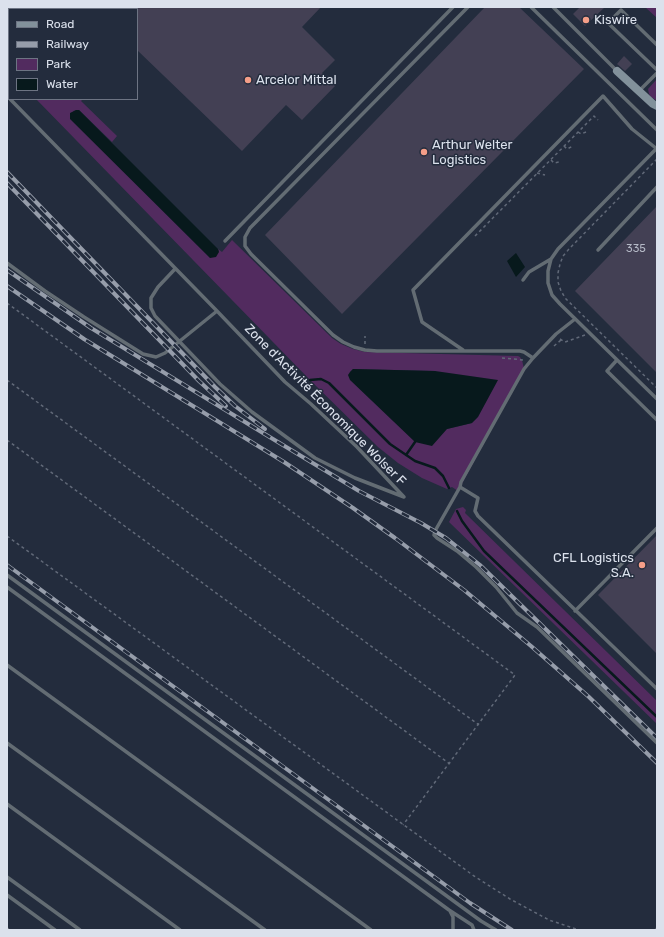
<!DOCTYPE html>
<meta charset="utf-8">
<style>
body{margin:0}
#map{position:relative;width:664px;height:937px;overflow:hidden;background:#232c3d;font-family:Rubik,sans-serif}
canvas{display:block}
.frame{position:absolute;inset:0;border:8px solid #dbe1ec;pointer-events:none}
.legend{position:absolute;left:8px;top:8px;width:130px;height:92px;box-sizing:border-box;background:#232c3d;border:1px solid #6d7483;margin:0;padding:5px 7px;list-style:none;font-size:12px;color:#dbe1ec}
.legend li{display:flex;align-items:center;gap:8px;height:20px}
.legend b{width:20px;border:1px solid #6d7483}
</style>
<div id="map">
<canvas width="664" height="937"></canvas>
<div class="frame"></div>
<ul class="legend">
<li><b style="height:5px;background:#82919b"></b>Road</li>
<li><b style="height:5px;background:#969daa"></b>Railway</li>
<li><b style="height:11px;background:#522b5f"></b>Park</li>
<li><b style="height:11px;background:#07191c"></b>Water</li>
</ul>
</div>
<script>
const context = document.querySelector('canvas').getContext('2d');
context.lineJoin = 'round';
function fillPath(path, color) { context.fillStyle = color; context.fill(path, 'evenodd'); }
const toPath = rows => new Path2D(rows.map(r => 'M' + r).join(''));
function trace(path, color, width, dash) { context.strokeStyle = color; context.lineWidth = width; context.lineCap = dash ? 'butt' : 'round'; context.setLineDash(dash || []); context.stroke(path); }
function write(font, color, halo, rows, align = 'center') {
  context.font = font + ' Rubik,sans-serif'; context.lineWidth = 3; context.setLineDash([]); context.textBaseline = 'middle'; context.strokeStyle = halo; context.fillStyle = color; for (const [text, x, y, turn = 0] of rows) {
    context.save(); context.translate(x, y); context.rotate((+turn || 0) * Math.PI / 180); context.textAlign = isNaN(turn) ? turn : align; if (halo) context.strokeText(text, 0, 0); context.fillText(text, 0, 0); context.restore();
  }
}
fillPath(toPath([
 [7,7,14,7,14,8,16,7,35,7,37,9,9,9,9,72,7,70],
 [645,7,657,7,657,18],
 [657,79,657,100,656,100,651,97,649,94,648,89],
 [36,99,83,99,81,101,117,136,112,142,79,110,73,111,219,252,218,249,222,252,232,240,332,338,341,344,353,349,365,352,518,356,520,357,522,360,524,369,458,491,452,487,447,489,422,478,398,463,378,447,310,380],
 [353,369,435,371,472,423,447,429,350,372],
 [463,507,466,510,465,513,657,701,657,724,449,522,456,509]
]), '#522b5f');
fillPath(toPath([
 [76,110,79,110,218,249,219,252,216,257,210,258,70,119,70,113],
 [516,253,525,267,516,277,507,261],
 [353,369,435,371,498,380,478,417,472,423,447,429,432,446,415,442,350,380,348,375,350,372]
]), '#07191c');
trace(toPath([
 [310,380,321,379,329,383,390,444,415,461,435,468,443,476,449,488],
 [406,455,415,442],
 [457,511,462,521,484,551,657,717]
]), '#07191c', 2.5);
fillPath(toPath([
 [137,7,321,7,302,27,335,60,322,73,335,86,302,120,286,105,242,151,137,50],
 [485,7,519,7,584,69,342,314,265,235],
 [580,7,605,7,585,26,573,14],
 [624,56,632,64,625,71,617,64],
 [657,206,657,373,575,291],
 [657,535,657,654,598,595]
]), '#434054');
trace(toPath([
 [578,132,581,134,586,132],
 [564,146,567,149,573,146],
 [657,159,569,249,563,256,560,264,558,273,558,282,561,291,566,299,657,388],
 [551,160,554,163,559,162],
 [537,173,545,175],
 [475,236,594,116,598,120],
 [7,303,515,675,403,825],
 [560,339,565,342,585,335],
 [365,344,365,336],
 [554,346,561,340],
 [502,358,524,360],
 [7,380,479,725],
 [7,440,450,764],
 [7,536,474,876,510,899,549,920,579,930]
]), '#616978', 1.5, [3, 3]);
trace(toPath([
 [468,7,250,228,245,237,245,246,251,254,333,335,343,342,354,347,365,350,377,351,520,351,524,352,533,358],
 [531,7,657,130],
 [553,7,617,71],
 [657,45,621,10,608,23,657,70],
 [639,91,657,73],
 [10,99,217,311,285,382,311,404,357,447,404,497,355,478,315,458,252,412,220,384,155,316,151,308,151,298,158,287,175,269],
 [657,148,558,249,551,259,548,271,548,283,552,295,560,304,657,399],
 [225,241,453,7],
 [598,250,657,187],
 [7,263,45,291,84,317,143,354,156,357,165,353,217,311],
 [523,280,529,272,551,259],
 [575,319,556,334,533,358,524,369,461,482,460,487,435,531,434,535,437,538,457,551,476,567,496,587,517,613,537,627,657,743],
 [463,350,422,322,413,290,603,96,632,129,657,149],
 [617,360,607,371,657,420],
 [460,487,478,498,475,511,478,516,657,689],
 [7,575,481,921,496,930],
 [7,587,449,910,472,925,474,930],
 [575,611,657,528],
 [7,665,371,930],
 [7,743,265,930],
 [7,804,180,930],
 [7,877,80,930],
 [7,895,55,930],
 [450,911,453,917,453,930],
 [7,929,8,930],
 [657,930,657,929]
]), '#636c73', 3.5);
trace(toPath([
 [617,71,653,104,657,106]
]), '#82919b', 8);
const rail = toPath([
 [7,172,215,387,235,406,265,429],
 [7,183,199,381,226,406],
 [7,270,91,328,263,433,359,491,421,523,446,538,480,565,657,738],
 [7,286,84,339,284,462,353,508,395,538,464,590,531,646,589,697,657,763],
 [7,565,470,903,512,930]
]);
trace(rail, '#969daa', 4);
trace(rail, '#232c3d', 2.5, [8]);
for (const [x, y, r, color] of [
 [586,20,4,"#f49e88"],
 [248,80,4,"#f49e88"],
 [424,152,4,"#f49e88"],
 [642,565,4,"#f49e88"]
]) { const dot = new Path2D(); dot.arc(x, y, r, 0, 2 * Math.PI); context.fillStyle = color; context.fill(dot); trace(dot, '#232c3d', 1.5); }
write('11px', '#b5b9c6', null, [
 ["335",636,249]
]);
write('13px', '#dbe1ec', '#232c3d', [
 ["Kiswire",594,20],
 ["Arcelor Mittal",256,80],
 ["Arthur Welter",432,145],
 ["Logistics",432,160],
 ["CFL Logistics",634,558,"right"],
 ["S.A.",634,573,"right"]
], 'left');
write('13px', '#dbe1ec', '#232c3d', [
 ["Zone d'Activité Économique Wolser F",325,405,45]
]);
</script>
